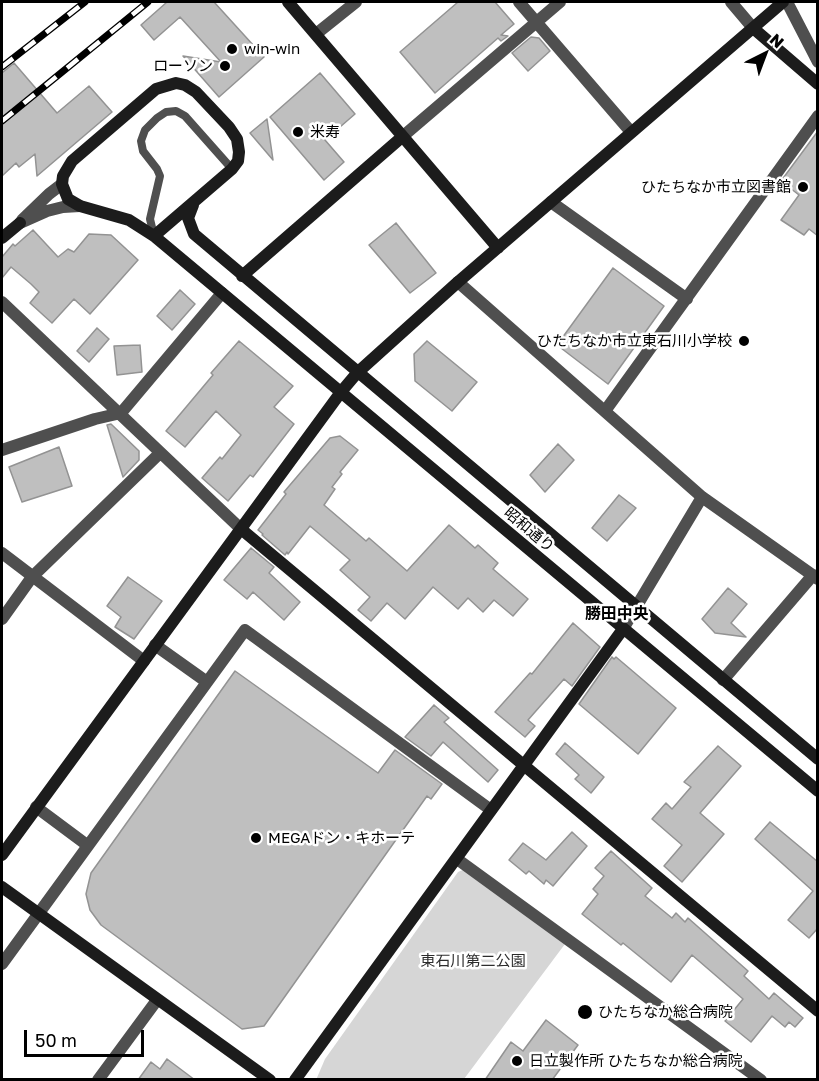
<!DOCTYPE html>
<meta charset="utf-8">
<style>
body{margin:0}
#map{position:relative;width:819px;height:1081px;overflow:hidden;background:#fff;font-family:"Golos Text",sans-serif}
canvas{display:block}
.frame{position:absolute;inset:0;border:3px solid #000;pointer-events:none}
.north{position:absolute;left:735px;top:24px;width:60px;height:60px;-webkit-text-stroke:4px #fff;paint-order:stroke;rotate:42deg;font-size:16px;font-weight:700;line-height:24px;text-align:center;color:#000}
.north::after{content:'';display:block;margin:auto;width:21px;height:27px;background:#000;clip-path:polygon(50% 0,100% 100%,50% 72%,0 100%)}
.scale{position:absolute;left:24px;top:1030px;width:120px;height:27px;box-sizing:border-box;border:3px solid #000;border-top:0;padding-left:8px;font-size:18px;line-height:21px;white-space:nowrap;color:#000;-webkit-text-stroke:4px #fff;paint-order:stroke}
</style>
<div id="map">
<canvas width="819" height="1081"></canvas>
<div class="frame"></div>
<div class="north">N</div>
<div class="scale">50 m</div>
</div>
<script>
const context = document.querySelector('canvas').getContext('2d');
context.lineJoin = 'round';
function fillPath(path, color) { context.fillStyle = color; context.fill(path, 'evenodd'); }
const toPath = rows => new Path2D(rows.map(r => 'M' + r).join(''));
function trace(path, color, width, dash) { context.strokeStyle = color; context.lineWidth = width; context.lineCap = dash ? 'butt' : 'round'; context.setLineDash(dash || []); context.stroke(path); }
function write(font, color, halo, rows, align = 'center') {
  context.font = font + ' "Golos Text","Noto Sans JP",sans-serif'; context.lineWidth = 5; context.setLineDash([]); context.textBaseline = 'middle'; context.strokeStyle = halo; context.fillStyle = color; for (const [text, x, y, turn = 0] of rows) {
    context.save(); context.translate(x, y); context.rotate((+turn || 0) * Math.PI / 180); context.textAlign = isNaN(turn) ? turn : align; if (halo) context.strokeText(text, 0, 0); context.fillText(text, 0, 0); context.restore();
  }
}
fillPath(toPath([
 [465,869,565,944,464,1079,316,1080,325,1059,458,872]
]), '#d6d6d6');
const building = toPath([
 [167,2,214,2,264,57,219,97,183,56,221,62,180,17,154,40,141,25,167,2],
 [458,2,495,2,514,24,501,35,508,36,501,41,498,38,435,93,400,52,458,2],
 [531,37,539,38,550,51,528,71,512,53,531,37],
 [14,63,57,113,89,86,112,112,37,176,35,154,19,167,16,163,2,176,2,73,14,63],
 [320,73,355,114,325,140,344,162,324,180,270,117,320,73],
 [267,119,273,160,250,133,267,119],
 [818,131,818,236,809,229,804,235,781,220,799,195,781,181,818,131],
 [396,223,436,273,410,293,369,245,396,223],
 [33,230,58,257,68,249,74,252,89,234,111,235,138,260,90,314,74,299,52,323,30,303,39,292,31,284,11,267,2,278,2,257,13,244,15,246,33,230],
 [613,268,664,306,608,384,557,345,613,268],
 [180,290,195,304,172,330,157,316,180,290],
 [97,328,109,339,89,362,77,351,97,328],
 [239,341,293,386,274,407,294,424,253,477,250,475,228,501,202,478,220,457,222,459,241,435,216,411,185,447,166,431,213,375,211,373,239,341],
 [427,341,477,382,452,411,415,381,414,354,427,341],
 [140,345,142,372,117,375,114,346,140,345],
 [111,424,139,451,139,460,123,477,107,425,111,424],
 [340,436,358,450,340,472,342,474,332,487,335,489,324,505,366,541,369,538,407,571,449,525,475,548,478,545,498,563,493,569,528,599,513,616,494,600,483,612,468,598,458,609,433,587,405,619,387,603,371,621,358,610,370,597,340,570,350,560,310,526,288,554,287,552,285,555,262,535,263,534,258,530,286,494,284,492,330,438,340,436],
 [558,444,574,460,545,492,530,475,558,444],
 [59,447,72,486,22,502,9,467,59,447],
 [619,495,636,508,607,541,592,528,619,495],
 [251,548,274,567,269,573,300,602,284,620,253,592,247,599,224,580,251,548],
 [128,577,162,601,134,639,115,627,121,617,107,606,128,577],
 [728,588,747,604,731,623,746,637,715,633,702,619,728,588],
 [573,623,600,647,572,686,564,679,528,720,535,726,525,737,495,712,530,673,532,674,573,623],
 [612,657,614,659,616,657,676,708,638,754,579,704,612,657],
 [235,671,378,773,395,750,442,784,431,799,427,796,264,1026,242,1029,101,925,90,910,86,894,91,873,235,671],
 [434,705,449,718,444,722,498,770,488,782,443,742,431,756,405,737,434,705],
 [565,743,604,777,591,793,575,779,579,775,556,754,565,743],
 [718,746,741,766,700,813,724,834,682,882,664,866,682,845,652,819,666,803,672,809,691,787,684,782,718,746],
 [770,822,818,862,818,928,809,938,788,920,813,891,755,839,770,822],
 [572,832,587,846,553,886,546,880,544,884,529,871,526,874,509,860,523,843,546,860,572,832],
 [611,851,652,888,645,896,672,918,676,913,685,922,688,918,748,971,744,976,769,999,774,993,803,1018,795,1027,789,1022,785,1027,772,1016,751,1042,725,1021,743,999,692,955,671,982,623,943,621,945,582,914,598,894,593,889,604,876,595,868,611,851],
 [546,1020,578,1045,552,1080,485,1080,511,1042,523,1051,546,1020],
 [167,1059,195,1080,138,1080,151,1062,160,1069,167,1059]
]);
fillPath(building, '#bfbfbf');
trace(building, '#939393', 1.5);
trace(toPath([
 [154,236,150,219,160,176,157,169,143,151,141,141,145,130,157,118,166,112,176,111,185,116,232,169]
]), '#4f4f4f', 8);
trace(toPath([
 [519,2,631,132],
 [731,2,753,28],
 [787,2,818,62],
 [316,34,356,2],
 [402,137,560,2],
 [551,202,687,299],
 [22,220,49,194,62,184],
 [20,223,47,211,63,207,80,206],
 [458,282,702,497,818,579],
 [2,302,241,529],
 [605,411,818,116],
 [2,450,95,419,121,413,222,293],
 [2,553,144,661],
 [2,619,32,577,160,453],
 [623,629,702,497],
 [155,645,207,682],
 [723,680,813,575],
 [36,807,87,845],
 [457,859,761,1080],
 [2,964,245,630,491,810],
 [98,1080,157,1000]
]), '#4f4f4f', 12);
trace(toPath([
 [288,2,498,248],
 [753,28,818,84],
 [193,205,188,218,194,234,818,759],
 [154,236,232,169,238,161,239,152,237,139,229,127,196,92,185,85,176,83,156,89,72,161,63,176,62,184,68,199,80,206,129,220,154,236,818,791],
 [2,238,20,223],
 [242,276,402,137],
 [241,529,818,1011],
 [2,855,341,392,357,373,458,282,783,2],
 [2,887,270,1080],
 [295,1080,623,629]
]), '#1c1c1c', 12);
const rail = toPath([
 [2,67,85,2],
 [2,121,148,2]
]);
trace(rail, '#000', 7);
trace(rail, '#fff', 4.5, [14]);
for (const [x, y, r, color] of [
 [232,49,6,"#000"],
 [225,66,6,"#000"],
 [298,132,6,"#000"],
 [803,187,6,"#000"],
 [744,341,6,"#000"],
 [256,838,6,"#000"],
 [585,1012,8,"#000"],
 [517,1061,6,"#000"]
]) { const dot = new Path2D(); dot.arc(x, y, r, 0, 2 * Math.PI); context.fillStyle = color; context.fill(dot); trace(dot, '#fff', 2); }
write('15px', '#000', '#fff', [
 ["win-win",244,49],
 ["ローソン",213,66,"right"],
 ["米寿",310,132],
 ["ひたちなか市立図書館",791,187,"right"],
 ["ひたちなか市立東石川小学校",732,341,"right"],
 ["MEGAドン・キホーテ",268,838],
 ["ひたちなか総合病院",598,1012],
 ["日立製作所 ひたちなか総合病院",529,1061]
], 'left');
write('15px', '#000', '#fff', [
 ["昭和通り",529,530,40]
]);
write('15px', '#2d2d2d', '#fff', [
 ["東石川第二公園",473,961]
]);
write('bold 16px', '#000', '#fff', [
 ["勝田中央",617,614]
]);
</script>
